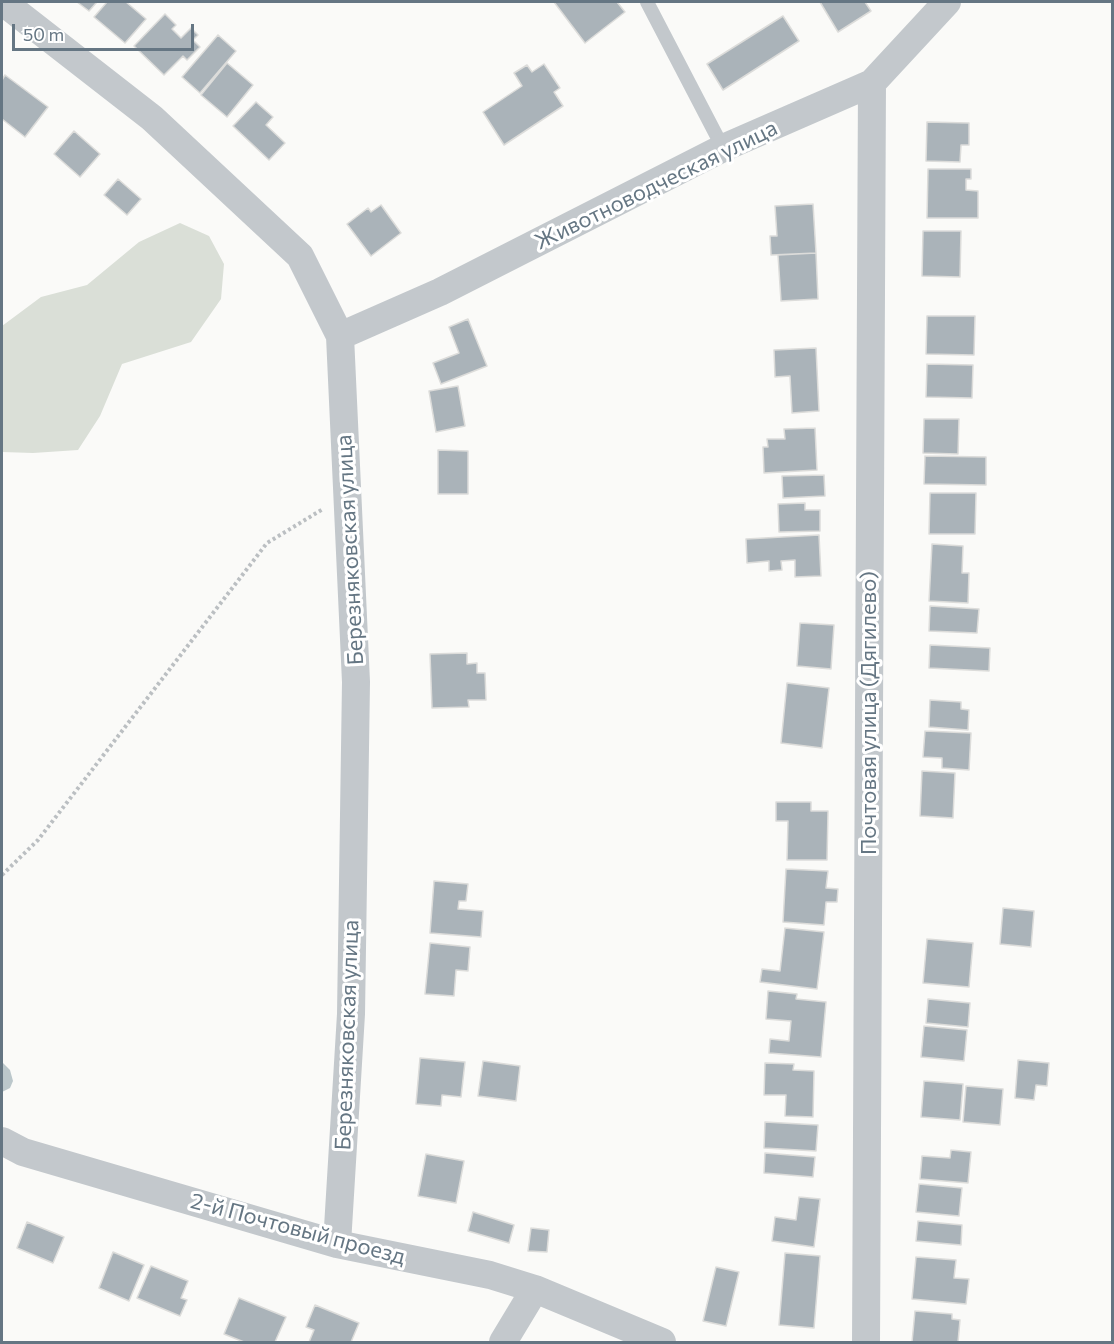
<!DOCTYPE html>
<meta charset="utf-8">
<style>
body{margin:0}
#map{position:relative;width:1114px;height:1344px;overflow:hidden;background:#fafaf8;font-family:Commissioner,sans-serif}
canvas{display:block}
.frame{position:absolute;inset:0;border:3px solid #657683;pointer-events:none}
.scale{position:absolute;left:12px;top:24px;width:182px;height:27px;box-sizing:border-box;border:3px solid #657683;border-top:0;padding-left:8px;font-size:18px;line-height:21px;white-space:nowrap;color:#657683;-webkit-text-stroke:4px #fff;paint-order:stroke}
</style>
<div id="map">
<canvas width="1114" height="1344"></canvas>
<div class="frame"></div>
<div class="scale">50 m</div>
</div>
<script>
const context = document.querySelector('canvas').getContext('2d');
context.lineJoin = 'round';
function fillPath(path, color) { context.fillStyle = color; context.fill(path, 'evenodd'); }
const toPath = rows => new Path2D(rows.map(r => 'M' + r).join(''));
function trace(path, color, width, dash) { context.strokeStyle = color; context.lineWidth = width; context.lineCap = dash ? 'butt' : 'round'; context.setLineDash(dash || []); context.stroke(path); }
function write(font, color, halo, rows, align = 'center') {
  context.font = font + ' Commissioner,sans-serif'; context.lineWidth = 6; context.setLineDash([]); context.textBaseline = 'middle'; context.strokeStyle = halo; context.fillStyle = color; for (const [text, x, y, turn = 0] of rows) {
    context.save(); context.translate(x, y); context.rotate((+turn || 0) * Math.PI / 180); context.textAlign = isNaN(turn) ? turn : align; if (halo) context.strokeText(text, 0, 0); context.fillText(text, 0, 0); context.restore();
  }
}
fillPath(toPath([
 [180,223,209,236,224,264,221,299,191,342,122,364,100,416,78,450,33,453,2,452,2,326,41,297,87,285,139,242]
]), '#dadfd7');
fillPath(toPath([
 [2,1062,10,1070,13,1081,10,1088,2,1092]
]), '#bbc7cb');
const building = toPath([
 [77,2,97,2,89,11,77,2],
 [107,2,126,2,146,19,125,43,94,17,107,2],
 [554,2,617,2,625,12,585,43,554,2],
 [820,2,865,2,871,11,838,32,820,2],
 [165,14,176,25,172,29,181,38,191,28,198,35,193,40,200,47,187,60,183,56,164,75,134,46,165,14],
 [783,16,799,41,723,90,707,64,783,16],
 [218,35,236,51,200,93,182,77,218,35],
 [227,63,253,85,227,117,201,95,227,63],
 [544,64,560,88,554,92,563,106,504,145,483,112,522,86,514,73,527,65,532,72,544,64],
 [5,75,48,107,25,137,2,119,2,80,5,75],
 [256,102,273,117,266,125,285,143,269,160,233,126,256,102],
 [927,122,969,123,969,145,961,145,960,162,926,161,927,122],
 [74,131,100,154,80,177,54,154,74,131],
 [928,169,971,169,971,179,966,179,966,190,978,191,978,218,927,218,928,169],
 [118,179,141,199,127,215,104,195,118,179],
 [813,204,816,253,771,255,770,236,777,236,775,206,813,204],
 [381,205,401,233,371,256,347,224,368,208,371,212,381,205],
 [923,231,961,231,960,277,922,276,923,231],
 [816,253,818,299,781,301,778,255,816,253],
 [927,316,975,316,974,355,926,354,927,316],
 [468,319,487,366,441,384,433,363,459,353,449,327,468,319],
 [816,348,819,411,792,413,790,376,775,377,774,350,816,348],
 [927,364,973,365,972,398,926,397,927,364],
 [458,386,465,426,436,432,429,391,458,386],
 [924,419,959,419,958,454,923,453,924,419],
 [815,428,817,470,764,473,763,447,768,447,767,439,785,439,784,429,815,428],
 [438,450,468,451,468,494,438,494,438,450],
 [925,456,986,457,986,485,924,484,925,456],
 [824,475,825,496,783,498,782,476,824,475],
 [930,493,976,493,975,534,929,534,930,493],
 [805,503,805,510,820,510,820,531,779,532,778,504,805,503],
 [819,535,821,576,795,577,795,560,781,561,782,570,769,571,769,561,747,563,746,539,819,535],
 [932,544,963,546,962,573,969,573,968,603,929,601,932,544],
 [930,606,979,609,977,633,929,631,930,606],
 [800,623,834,625,831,669,797,666,800,623],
 [930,645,990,648,989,671,929,668,930,645],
 [467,653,467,664,477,663,477,673,485,673,486,700,468,700,469,707,432,708,430,654,467,653],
 [787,683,829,688,822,748,781,743,787,683],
 [930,700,961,702,961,709,969,710,968,730,929,727,930,700],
 [925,731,971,733,969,770,942,768,942,758,923,757,925,731],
 [922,771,955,773,953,818,920,816,922,771],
 [776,802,811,802,811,811,828,811,827,860,787,860,788,821,776,821,776,802],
 [786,869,828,871,826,888,838,889,837,902,826,902,824,925,783,922,786,869],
 [434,881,468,884,466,901,459,901,458,909,483,911,481,937,430,933,434,881],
 [1003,908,1034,911,1031,947,1000,944,1003,908],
 [785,928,824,932,817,989,760,982,762,969,780,971,785,928],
 [927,939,973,943,969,987,923,983,927,939],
 [430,943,470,947,468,971,456,970,454,996,425,994,430,943],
 [768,991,797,994,796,999,826,1002,821,1057,769,1053,770,1039,789,1041,791,1021,766,1019,768,991],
 [928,999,970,1003,968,1027,926,1023,928,999],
 [924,1026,967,1030,964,1061,921,1057,924,1026],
 [420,1058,465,1062,461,1097,442,1095,441,1106,416,1104,420,1058],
 [1018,1060,1049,1063,1047,1086,1036,1085,1034,1100,1015,1098,1018,1060],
 [483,1061,520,1066,516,1101,478,1096,483,1061],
 [765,1063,794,1064,793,1070,814,1071,813,1117,785,1116,786,1095,764,1095,765,1063],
 [924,1081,963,1084,960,1120,921,1117,924,1081],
 [966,1086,1003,1089,1000,1125,963,1122,966,1086],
 [765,1122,818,1125,816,1151,764,1148,765,1122],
 [951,1150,971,1152,968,1183,920,1179,922,1156,950,1158,951,1150],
 [765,1153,815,1157,813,1177,764,1173,765,1153],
 [426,1154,464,1161,456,1203,418,1196,426,1154],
 [919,1184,962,1188,959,1216,916,1212,919,1184],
 [799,1197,820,1199,814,1247,772,1241,775,1217,796,1220,799,1197],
 [473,1212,514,1225,509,1243,468,1231,473,1212],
 [918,1221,962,1225,961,1245,916,1241,918,1221],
 [27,1222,64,1237,53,1263,17,1248,27,1222],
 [531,1228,549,1230,547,1252,528,1251,531,1228],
 [113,1252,144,1265,129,1301,99,1288,113,1252],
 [785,1253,820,1256,814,1328,779,1325,785,1253],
 [916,1257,956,1260,954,1278,969,1279,966,1304,912,1299,916,1257],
 [151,1266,188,1281,181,1298,187,1300,180,1316,137,1298,151,1266],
 [716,1267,739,1272,726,1326,703,1321,716,1267],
 [239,1298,286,1317,275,1342,244,1342,224,1334,239,1298],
 [315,1305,359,1323,351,1342,309,1342,314,1330,306,1327,315,1305],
 [915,1311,952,1314,952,1319,960,1320,958,1342,912,1342,915,1311]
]);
fillPath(building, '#aab3b9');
trace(building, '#dcdcda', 1.5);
trace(toPath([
 [2,875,38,840,267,543,323,509]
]), '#bbbfc2', 4, [3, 3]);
trace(toPath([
 [647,2,723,148]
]), '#c3c8cc', 14);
trace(toPath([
 [3,2,152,118,300,256,340,336,356,682,351,1014,337,1244],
 [340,336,440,292,723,148,872,83,947,2],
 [2,1141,23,1152,337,1244,490,1275,535,1289,662,1342],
 [503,1342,535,1289],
 [866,1342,872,83]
]), '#c3c8cc', 28);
write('22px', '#657683', '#fff', [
 ["Животноводческая улица",656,185,-26],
 ["Березняковская улица",350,550,-93],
 ["Почтовая улица (Дягилево)",869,713,-90],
 ["Березняковская улица",347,1035,-88],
 ["2-й Почтовый проезд",298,1229,15]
]);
</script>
